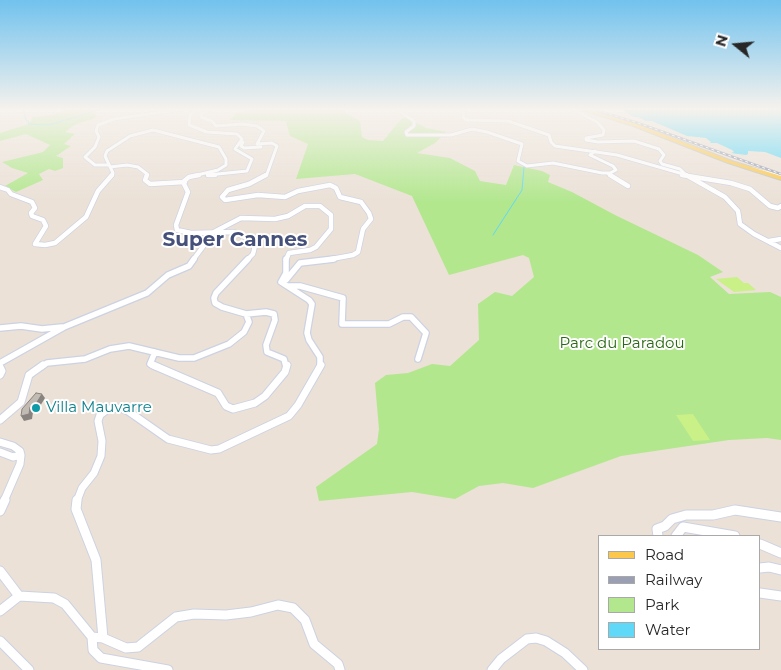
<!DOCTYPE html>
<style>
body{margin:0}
#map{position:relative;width:781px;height:670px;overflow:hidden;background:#ebe1d7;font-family:Montserrat,sans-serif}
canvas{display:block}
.legend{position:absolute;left:598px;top:535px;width:162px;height:115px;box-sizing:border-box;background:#fff;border:1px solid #a9a9a9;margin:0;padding:6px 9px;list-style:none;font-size:15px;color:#272727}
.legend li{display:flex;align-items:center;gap:10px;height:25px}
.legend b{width:25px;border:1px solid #a9a9a9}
.north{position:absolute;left:711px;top:20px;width:50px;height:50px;-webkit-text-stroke:4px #fff;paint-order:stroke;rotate:287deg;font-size:14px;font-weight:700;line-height:20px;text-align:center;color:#272727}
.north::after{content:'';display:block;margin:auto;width:18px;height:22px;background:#272727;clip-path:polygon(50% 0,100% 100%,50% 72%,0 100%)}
</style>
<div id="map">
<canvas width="781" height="670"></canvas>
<ul class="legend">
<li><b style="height:6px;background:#fbc84c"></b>Road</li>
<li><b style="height:6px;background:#9a9fb3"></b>Railway</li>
<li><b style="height:14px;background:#b2e78e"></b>Park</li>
<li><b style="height:14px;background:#60d8f7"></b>Water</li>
</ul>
<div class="north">N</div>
</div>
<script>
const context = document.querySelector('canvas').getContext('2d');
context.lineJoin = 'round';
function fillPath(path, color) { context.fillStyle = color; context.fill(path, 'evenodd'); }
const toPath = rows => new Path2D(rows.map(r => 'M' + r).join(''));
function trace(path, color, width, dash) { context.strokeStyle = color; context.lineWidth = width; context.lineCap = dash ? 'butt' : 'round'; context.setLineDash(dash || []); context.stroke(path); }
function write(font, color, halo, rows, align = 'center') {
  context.font = font + ' Montserrat,sans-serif'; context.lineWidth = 4; context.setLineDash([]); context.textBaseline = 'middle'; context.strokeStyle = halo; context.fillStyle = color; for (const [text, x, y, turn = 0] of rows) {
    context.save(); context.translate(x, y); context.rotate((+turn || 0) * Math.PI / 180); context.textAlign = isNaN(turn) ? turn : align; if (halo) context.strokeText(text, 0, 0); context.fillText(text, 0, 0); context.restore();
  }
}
fillPath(toPath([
 [66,109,89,109,97,115,95,118,74,125,65,132,75,134,64,144,71,146,56,156,63,158,63,168,55,171,49,169,39,174,43,180,16,192,5,186,28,173,12,168,2,162,43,152,50,145,26,134,0,141,0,133,29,124,33,117,56,114],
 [252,109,344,109,346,113,360,121,362,137,368,140,383,141,402,118,407,118,426,128,446,132,435,143,417,153,450,158,475,171,480,181,506,185,514,165,542,171,550,175,548,182,572,192,615,215,698,255,723,272,710,277,729,294,770,292,781,297,781,440,767,438,729,440,621,456,533,488,503,483,479,486,455,499,412,492,319,501,316,487,377,444,379,429,375,383,386,375,408,373,432,364,450,366,479,340,478,304,495,292,512,296,534,277,529,258,523,255,449,275,412,196,355,174,296,179,308,144,290,136,286,121,230,120,236,113]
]), '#b2e78e');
fillPath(toPath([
 [737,277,744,283,748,283,756,290,734,292,716,279],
 [693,414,710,440,693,441,676,415]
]), '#caf088');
fillPath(toPath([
 [617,109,781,109,781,158,765,152,748,151,748,154,746,155,731,153,734,152,732,150,717,143,710,143,711,142,706,138,687,136,652,121,646,121,638,117,633,117,623,110]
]), '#60d8f7');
trace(toPath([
 [23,109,26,120,29,122,28,124,49,125,101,109],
 [493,235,522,190,524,167]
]), '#60d8f7', 1);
const minorFar4 = toPath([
 [190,109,195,110,190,115,189,125,207,132,237,134,242,139,235,149,252,159,247,171,208,175],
 [210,109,201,114,201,117,212,121,216,126,242,124,257,126,264,131,257,144,272,143,277,146,267,174,263,176],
 [396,109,414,121,414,126,406,132,407,135,451,135,472,129,487,132,522,144,518,161,527,166,553,163,602,173,610,173,616,170,613,166,590,155,595,151],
 [462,109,464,111,463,118,468,120,508,121,549,135,551,142,555,146,617,155,690,176],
 [572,109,597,122,604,130,603,135,586,138,586,140,598,142,634,141,659,149,664,155,660,161,662,164,680,169,687,176],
 [241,141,243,142,241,146,244,148,261,147],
 [109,165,95,165,85,157,95,147,99,137,96,131,98,125,114,119,184,109],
 [110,167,127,165,138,167,147,174,146,176],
 [753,169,781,176],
 [607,173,612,176],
 [112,176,113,173,105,156,107,151,130,136,153,130,219,147,226,159,226,165,218,170,193,176]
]);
const minorFar3 = toPath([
 [147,175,145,180,150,184,185,182],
 [208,175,215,175],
 [266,175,249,184,228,190,222,197,225,200,258,195,285,197,298,191,330,185,336,188,340,197,361,202,369,213,371,219,363,229,358,252,353,255,326,260],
 [610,175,628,186],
 [682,175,731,183,750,189,770,206,778,208,781,206],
 [686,175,725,197,738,211,740,224,754,234,781,248],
 [776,175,781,176],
 [183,182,189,177,199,175],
 [183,182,188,192,176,225,177,230,191,233,234,232,251,240,255,246,253,254,247,260],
 [0,187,8,190,11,194,32,202,35,208,31,213,32,216,43,220,46,226,35,244,45,245,55,243,86,217,98,191,112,175],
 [769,241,781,239],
 [193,260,214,232,241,218,275,219,288,216,305,206,320,206,331,215,331,229,316,247,310,250,289,253,286,260]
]);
const minorFar2 = toPath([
 [286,259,286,273,281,282,309,300,312,304,307,333,309,340,320,357,320,367],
 [286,280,300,263,334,259],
 [290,286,300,286,343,298,342,324,389,324,403,317,411,317,426,333,418,359],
 [246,314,266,312,274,314,275,320,266,345,267,352,284,359,286,367],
 [0,328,21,326,42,329,62,327],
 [155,352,150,364,156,367],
 [0,363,64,327,147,293,168,275,189,266,194,259],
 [41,367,47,363,85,359,110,349,129,346,179,358,194,358,229,344,244,332,249,322,246,314,222,307,215,303,214,298,216,293,248,259]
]);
const minorFar1 = toPath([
 [153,365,218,393,226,406,233,409,255,403,265,396,285,372,287,365],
 [0,367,2,371,0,375],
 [0,420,21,402,29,375,43,365],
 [0,442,13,446,20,451,21,455,20,464,4,501],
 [0,452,13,457,21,455],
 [77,501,82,488,94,473,101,456,102,441,98,421,100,415,108,409,121,408,128,411,168,439,211,450,219,449,289,416,298,405,321,365]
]);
const minor = toPath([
 [77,500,76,509,96,560,103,638],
 [0,511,5,500],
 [658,536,657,529,665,526,672,519,686,515,713,515,735,510,781,517],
 [676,536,683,527,735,536],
 [760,544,781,553],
 [760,568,769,567,781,570],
 [0,571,19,596,54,598,65,604,92,637,103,638,126,648,138,647,176,617,194,614,226,615,251,612,278,605,293,608,305,620,314,644,338,664,340,670],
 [760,593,781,596],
 [0,611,19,596],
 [92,637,93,650,101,658,168,670],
 [0,641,29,670],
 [492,670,501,659,527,639,536,638,546,641,565,653,583,670]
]);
const primary = toPath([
 [578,109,583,109,637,124,732,161,781,176,781,180,728,163,633,126,578,109]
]);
trace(minorFar4, '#ccd2e2', 4.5);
trace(minorFar3, '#ccd2e2', 6);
trace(minorFar2, '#ccd2e2', 8);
trace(minorFar1, '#ccd2e2', 9);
trace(minor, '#ccd2e2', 11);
trace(primary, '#c3c3c3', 2);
trace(minorFar4, '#fff', 3);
trace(minorFar3, '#fff', 4.5);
trace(minorFar2, '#fff', 5.5);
trace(minorFar1, '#fff', 7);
trace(minor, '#fff', 9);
fillPath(primary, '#fbc84c');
const rail = toPath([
 [592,109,638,123,781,174]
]);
trace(rail, '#9a9fb3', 2.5);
trace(rail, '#fff', 1, [3]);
fillPath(toPath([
 [42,394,45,398,37,411,33,412,32,419,24,421,21,416]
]), '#88837e');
const building = toPath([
 [36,393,42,394,34,407,30,407,29,414,21,416,22,409,36,393]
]);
fillPath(building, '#c2bbb4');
trace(building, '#88837e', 1);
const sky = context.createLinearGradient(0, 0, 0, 202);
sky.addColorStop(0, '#71c2ee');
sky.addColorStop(0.54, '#f6f2ed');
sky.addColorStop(1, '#f6f2ed00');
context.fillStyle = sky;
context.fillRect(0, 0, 781, 202);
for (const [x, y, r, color] of [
 [36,408,5,"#0f9aa8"]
]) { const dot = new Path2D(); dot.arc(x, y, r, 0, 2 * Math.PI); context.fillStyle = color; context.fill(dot); trace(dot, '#fff', 2); }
write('15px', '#2a6813', '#fff', [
 ["Parc du Paradou",622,344]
]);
write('15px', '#0d838f', '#fff', [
 ["Villa Mauvarre",46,408]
], 'left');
write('bold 20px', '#45517a', '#fff', [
 ["Super Cannes",235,240]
]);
</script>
